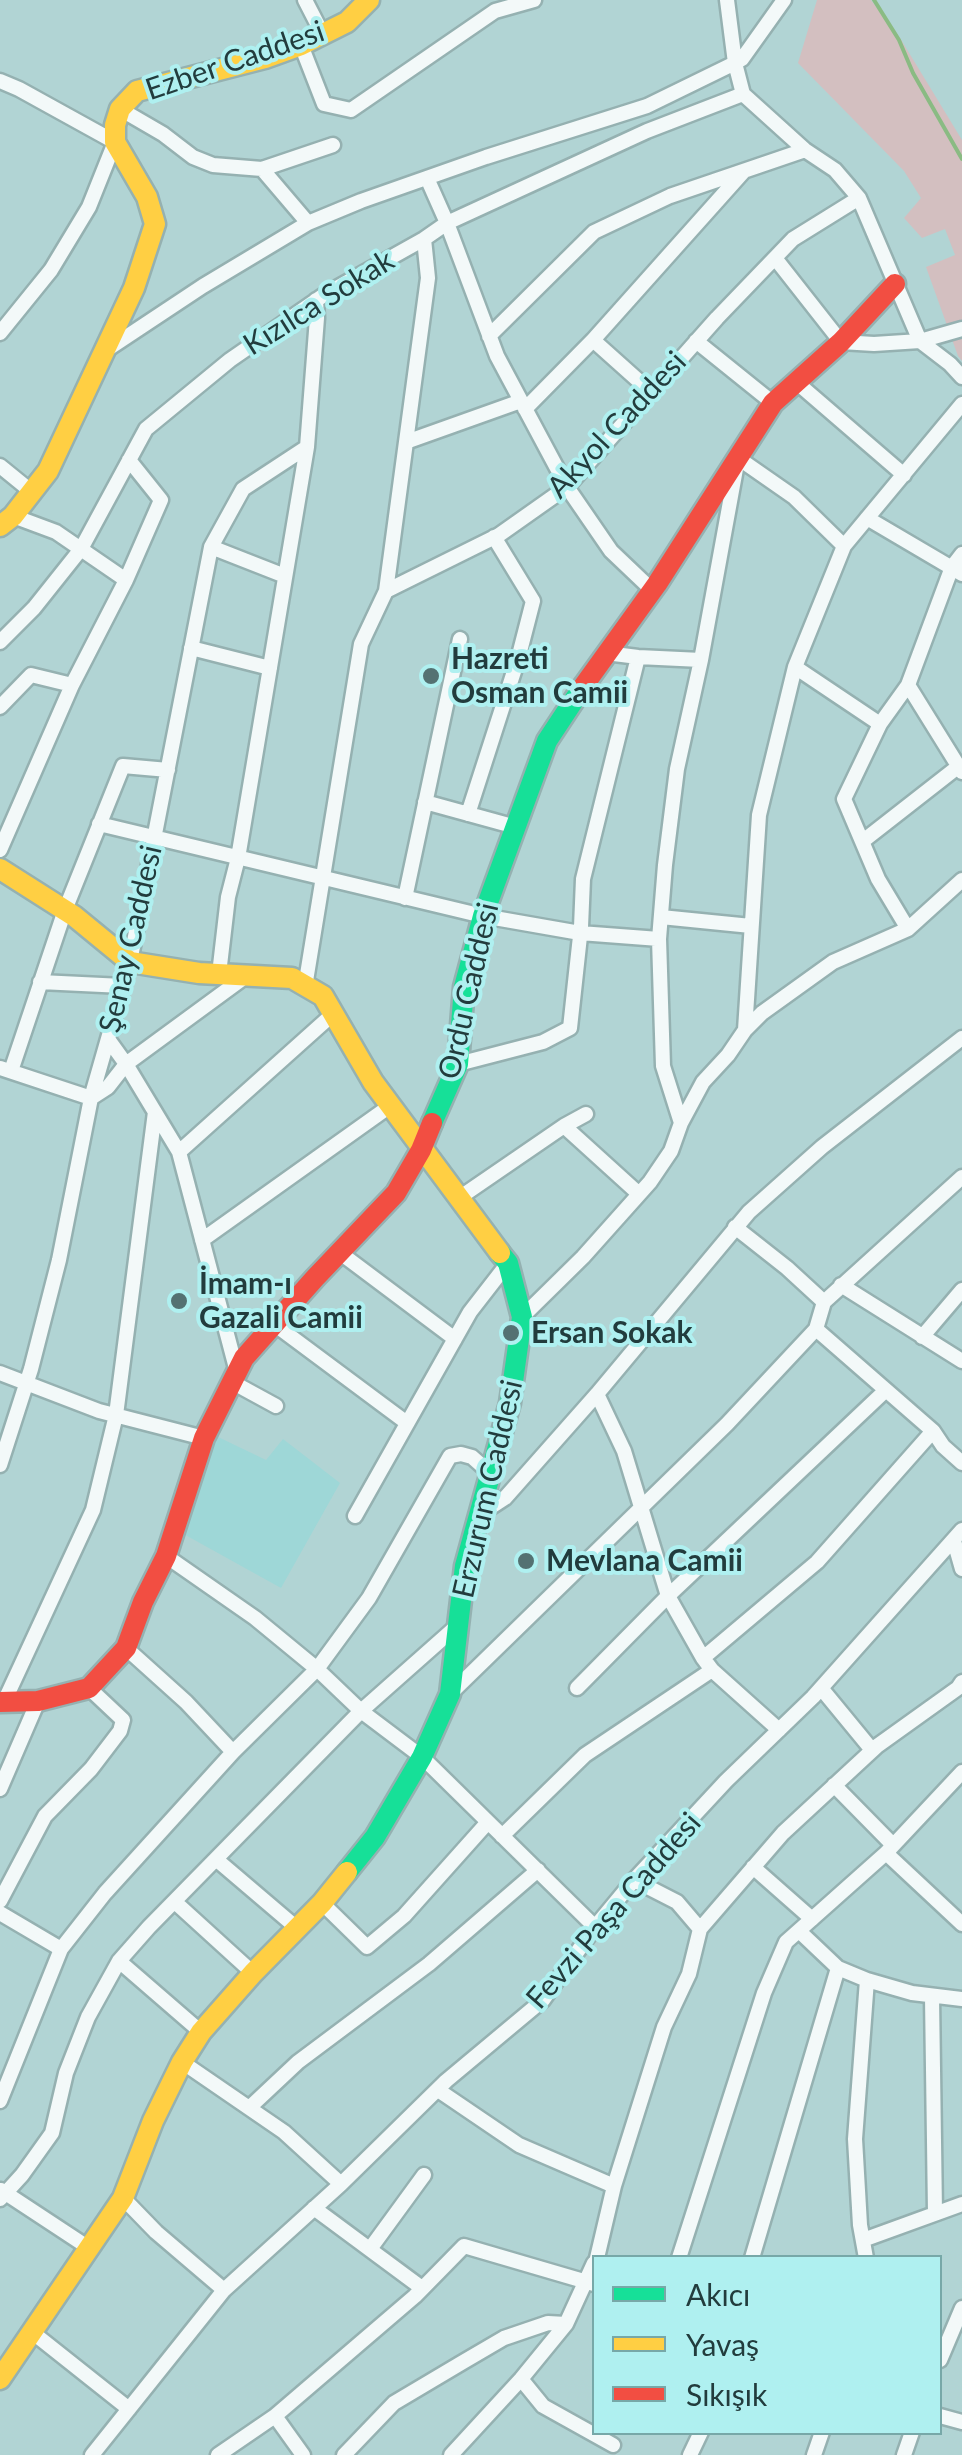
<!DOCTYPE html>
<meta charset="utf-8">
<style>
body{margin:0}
#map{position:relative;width:962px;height:2455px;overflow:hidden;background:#b1d4d4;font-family:Lato,sans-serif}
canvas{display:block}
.legend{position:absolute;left:592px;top:2255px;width:350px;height:180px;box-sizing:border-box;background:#aff0f0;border:2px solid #77a8a8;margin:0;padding:12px 18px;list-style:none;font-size:30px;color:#223c3d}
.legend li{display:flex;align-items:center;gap:20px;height:50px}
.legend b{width:50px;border:2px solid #77a8a8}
</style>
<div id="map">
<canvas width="962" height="2455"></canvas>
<ul class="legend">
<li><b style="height:12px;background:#16e098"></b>Akıcı</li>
<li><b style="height:12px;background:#ffcf43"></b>Yavaş</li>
<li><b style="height:12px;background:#f24e42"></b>Sıkışık</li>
</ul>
</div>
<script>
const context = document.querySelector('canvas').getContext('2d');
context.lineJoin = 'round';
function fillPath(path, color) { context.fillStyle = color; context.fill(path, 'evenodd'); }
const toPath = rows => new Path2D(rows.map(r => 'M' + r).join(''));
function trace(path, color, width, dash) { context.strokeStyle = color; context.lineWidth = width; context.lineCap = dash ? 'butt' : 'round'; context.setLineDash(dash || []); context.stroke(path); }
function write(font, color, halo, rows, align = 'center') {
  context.font = font + ' Lato,sans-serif'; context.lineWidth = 8; context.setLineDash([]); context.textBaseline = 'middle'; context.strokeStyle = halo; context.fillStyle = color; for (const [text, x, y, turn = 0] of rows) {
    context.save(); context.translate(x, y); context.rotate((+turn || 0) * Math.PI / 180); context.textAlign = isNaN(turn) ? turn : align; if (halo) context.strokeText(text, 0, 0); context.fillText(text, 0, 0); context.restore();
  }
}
fillPath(toPath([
 [214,1435,266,1460,283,1439,340,1483,281,1588,180,1532]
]), '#9ed7d7');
fillPath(toPath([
 [817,0,871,0,900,38,962,140,962,361,958,356,926,267,955,255,945,229,922,238,904,218,921,198,904,171,798,63]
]), '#d3bfc0');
trace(toPath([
 [874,0,899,40,913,73,962,159]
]), '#8abb83', 4);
const street = toPath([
 [305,0,323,35],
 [727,0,735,63,743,94,805,150,835,170,859,198,920,341,950,364,962,377],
 [301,45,324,104,351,110,495,11,534,0],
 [0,81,19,89,115,142,89,207,51,270,0,333],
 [120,109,163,134,193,157,213,165,262,169,308,223],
 [262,169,333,145],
 [427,178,447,223,497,356,567,487,611,551,652,590],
 [775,258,841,342,874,344,920,341,962,329],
 [489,336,594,232,670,196,805,150],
 [593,340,650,391],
 [696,341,773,403],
 [105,351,203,286,308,223,361,201,486,157,647,106,735,63,742,59,784,0],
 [795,381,904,475],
 [525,409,593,340,744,171],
 [406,442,521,401],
 [0,466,32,492],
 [867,518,962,574],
 [211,547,285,576],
 [126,580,161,500,129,460],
 [386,591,428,278,424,239],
 [0,642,34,608,81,549,146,429,230,360,324,295,424,239,447,223,647,131,743,94],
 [191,648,270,668],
 [606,653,638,657,701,660],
 [795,667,880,724],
 [908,685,962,772],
 [0,707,31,675,72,685],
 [425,802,516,827],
 [468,814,518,659,533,601,494,537],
 [99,824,483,916,580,933,659,939],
 [863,841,959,766],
 [0,850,72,685,126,580,56,532,13,516],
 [405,898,460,639],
 [661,917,751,926],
 [908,929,878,879,844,799,880,724,908,685,952,567,962,554],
 [219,974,228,897,238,858,307,447,317,318,316,300],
 [40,982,123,986],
 [305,987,361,644,386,591,499,535,567,487,717,318,793,239,859,198],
 [745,1030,759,815,795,667,844,546,962,404],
 [108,1039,126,1064,179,1152,237,1372],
 [458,1064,543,1042,570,1028,581,927,583,879,638,657],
 [0,1068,91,1098,108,1087,126,1064,246,976],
 [11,1071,65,910,123,766,168,770],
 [681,1123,663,1066,659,939,665,865,677,769,701,660,738,458,794,497,844,546],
 [564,1126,586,1114],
 [179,1152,333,1014],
 [459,1198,564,1126,639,1194],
 [735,1227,787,1268,824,1302],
 [202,1240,390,1106],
 [339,1252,455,1339],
 [841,1285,962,1361],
 [522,1317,583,1257,650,1182,671,1151,681,1123,703,1082,728,1055,745,1030,762,1013,833,962,908,929,962,880],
 [274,1324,407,1423],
 [816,1329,933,1431,943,1446,962,1463],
 [922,1337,962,1290],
 [0,1373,99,1411,204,1438],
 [232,1382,276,1406],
 [597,1394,624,1451,668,1596,703,1658,712,1670,779,1730],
 [0,1465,31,1369,59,1260,91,1098,130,962,211,547,243,489,307,447],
 [479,1515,505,1498,597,1394,749,1212,822,1147,962,1038],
 [355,1516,470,1312,508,1263],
 [954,1541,962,1569],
 [166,1556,255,1618,317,1669,361,1711,422,1757,595,1927],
 [126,1648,186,1702,233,1752],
 [703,1658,817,1562,933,1431],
 [577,1688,668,1596,886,1390],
 [821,1688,872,1750],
 [450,1694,727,1424,816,1329,824,1302,962,1177],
 [4,1702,93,1510,116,1415,155,1112],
 [834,1785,893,1845],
 [0,1789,38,1701],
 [502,1836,585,1755,712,1670],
 [886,1853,962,1924],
 [217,1860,298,1929],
 [753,1867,812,1919],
 [634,1880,677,1902,700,1929],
 [0,1901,45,1816,91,1769,120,1731,123,1720,89,1688],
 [175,1902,253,1973],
 [322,1903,367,1947,404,1916,488,1822],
 [0,1913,61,1949],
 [799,1931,838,1968,867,1980,912,1993,962,1999],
 [119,1961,201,2032],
 [932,1997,935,2213],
 [182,2062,284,2132,341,2184],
 [438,2090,519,2145,614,2186],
 [0,2101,61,1949,105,1893,233,1752,317,1669,369,1598,450,1456,461,1454,472,1457,490,1473],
 [249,2108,298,2062,429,1964,538,1870],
 [1,2190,89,2248],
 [123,2198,156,2232,224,2290],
 [0,2199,22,2175,52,2133,66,2073,88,2017,119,1961,149,1927,361,1711,458,1625],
 [314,2208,422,2288],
 [863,2240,962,2204],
 [370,2249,424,2175],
 [597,2258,614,2186,664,2027,689,1974,700,1929,783,1833,877,1746,958,1688,962,1682],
 [679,2258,764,1993,786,1942,886,1853,962,1772],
 [752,2258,838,1968],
 [866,2258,860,2225,855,2139,867,1980],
 [32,2332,129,2409],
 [940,2360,962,2308],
 [521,2379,543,2406,613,2445],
 [275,2416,303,2455],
 [940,2416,962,2422],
 [92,2455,224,2290,341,2184,446,2081,543,2000,595,1927,634,1880,726,1781,813,1697,962,1530],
 [218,2455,275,2416,415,2296,464,2246,594,2284],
 [344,2455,394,2403,463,2362,504,2338,548,2323,566,2324],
 [451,2455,521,2379,566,2324,594,2263],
 [690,2455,701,2432],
 [814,2455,822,2432],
 [904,2455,912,2432]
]);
const fast = toPath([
 [432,1123,458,1064,464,987,483,916,547,741,582,688],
 [347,1872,375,1837,422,1757,450,1694,465,1566,510,1403,522,1317,508,1263,500,1253]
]);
const slow = toPath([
 [0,526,13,516,48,471,134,288,155,224,147,197,115,142,115,125,120,109,137,91,265,58,301,45,347,22,369,0],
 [0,869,74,916,130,962,199,973,292,978,323,996,373,1082,500,1253],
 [0,2379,123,2198,153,2121,182,2062,201,2032,253,1973,322,1903,347,1872]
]);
const jam = toPath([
 [582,688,657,584,773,403,841,342,895,284],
 [0,1702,38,1701,89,1688,126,1648,143,1602,166,1556,204,1438,244,1358,315,1278,396,1193,421,1150,432,1123]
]);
trace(street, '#95b1b1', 19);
trace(fast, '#95b1b1', 25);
trace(slow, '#95b1b1', 25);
trace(jam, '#95b1b1', 25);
trace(street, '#f3f9f9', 14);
trace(fast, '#16e098', 20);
trace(slow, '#ffcf43', 20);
trace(jam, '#f24e42', 20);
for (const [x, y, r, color] of [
 [431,676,10,"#547172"],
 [179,1301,10,"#547172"],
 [511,1333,10,"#547172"],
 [526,1561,10,"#547172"]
]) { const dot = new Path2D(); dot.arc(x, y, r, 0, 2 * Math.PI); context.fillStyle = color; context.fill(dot); trace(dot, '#aff0f0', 4); }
write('30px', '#223c3d', '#aff0f0', [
 ["Ezber Caddesi",235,61,-19],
 ["Kızılca Sokak",319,303,-32],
 ["Akyol Caddesi",617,425,-47],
 ["Şenay Caddesi",131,939,-77],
 ["Ordu Caddesi",469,991,-77],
 ["Erzurum Caddesi",488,1489,-77],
 ["Fevzi Paşa Caddesi",614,1911,-49]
]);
write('bold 30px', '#223c3d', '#aff0f0', [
 ["Hazreti",451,659],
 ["Osman Camii",451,693],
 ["İmam-ı",199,1284],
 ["Gazali Camii",199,1318],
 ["Ersan Sokak",531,1333],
 ["Mevlana Camii",546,1561]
], 'left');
</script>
